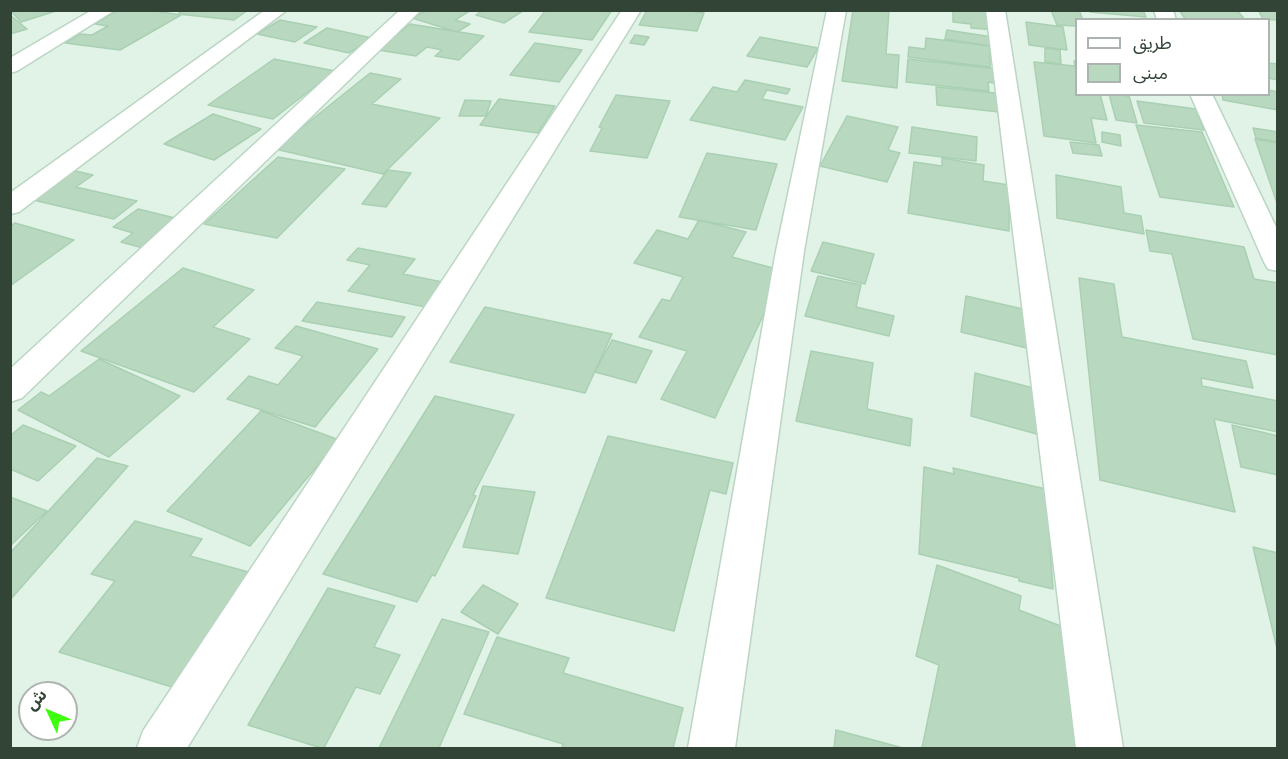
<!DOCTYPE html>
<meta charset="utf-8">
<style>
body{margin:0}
#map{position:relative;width:1288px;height:759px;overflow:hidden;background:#e1f2e7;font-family:Raleway,"Noto Sans Arabic",sans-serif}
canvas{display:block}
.frame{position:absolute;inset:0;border:12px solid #324436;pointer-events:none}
.legend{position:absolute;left:1075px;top:18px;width:195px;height:78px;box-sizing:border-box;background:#fff;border:2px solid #adb4af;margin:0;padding:8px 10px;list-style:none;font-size:18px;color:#324436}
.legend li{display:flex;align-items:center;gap:12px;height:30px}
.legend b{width:30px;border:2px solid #adb4af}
.north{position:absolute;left:18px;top:681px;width:60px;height:60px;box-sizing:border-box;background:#fff;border:2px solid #adb4af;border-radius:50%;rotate:314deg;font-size:16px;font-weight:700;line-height:24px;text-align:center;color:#324436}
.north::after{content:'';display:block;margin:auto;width:21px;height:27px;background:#3eff0b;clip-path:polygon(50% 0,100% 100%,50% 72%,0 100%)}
</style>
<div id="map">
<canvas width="1288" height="759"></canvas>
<div class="frame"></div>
<ul class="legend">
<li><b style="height:8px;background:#fff"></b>طريق</li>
<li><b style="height:16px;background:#b9d8c0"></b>مبنى</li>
</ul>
<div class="north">ش</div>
</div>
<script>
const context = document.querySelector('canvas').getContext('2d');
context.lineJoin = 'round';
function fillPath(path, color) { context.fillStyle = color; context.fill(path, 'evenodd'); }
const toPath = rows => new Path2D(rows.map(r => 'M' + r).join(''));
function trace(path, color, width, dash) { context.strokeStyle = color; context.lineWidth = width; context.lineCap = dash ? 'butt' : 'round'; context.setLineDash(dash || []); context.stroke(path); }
const building = toPath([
 [10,10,59,10,21,22,10,10],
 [118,10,148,10,181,15,120,50,65,43,80,34,92,35,108,26,95,24,118,10],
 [183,10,248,10,234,20,178,14,183,10],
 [427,10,471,10,455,20,470,24,457,32,412,18,427,10],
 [483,10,524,10,504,23,476,15,483,10],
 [546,10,612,10,592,40,529,32,546,10],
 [647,10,682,10,704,13,697,31,639,25,647,10],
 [853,10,889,10,886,54,899,55,897,88,842,81,853,10],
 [953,10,994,10,995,30,971,28,971,24,953,22,953,10],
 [1051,10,1079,10,1083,20,1076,20,1076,26,1057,25,1051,10],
 [1090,10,1143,10,1146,17,1090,12,1090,10],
 [1179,10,1237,10,1245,20,1186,20,1179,10],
 [1258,10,1278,10,1278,20,1263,19,1258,10],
 [10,15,27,29,10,34,10,15],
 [280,20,317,27,295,42,257,34,280,20],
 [1026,22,1063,27,1067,50,1029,45,1026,22],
 [410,24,484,36,459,60,435,56,442,50,427,47,416,56,378,50,410,24],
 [327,28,372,38,349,53,304,43,327,28],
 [947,30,999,38,998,47,945,39,947,30],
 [635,35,649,37,644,45,630,43,635,35],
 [760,37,818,48,807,67,747,56,760,37],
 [926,38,990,46,990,67,908,57,909,47,925,49,926,38],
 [535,43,582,50,559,82,510,75,535,43],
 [1045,48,1060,50,1061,64,1045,62,1045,48],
 [274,59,335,71,273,119,208,105,274,59],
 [908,59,999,69,1000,84,988,82,989,91,906,82,908,59],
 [1074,61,1076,61,1076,94,1100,94,1107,120,1091,118,1096,143,1044,136,1034,62,1075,66,1074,61],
 [1268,63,1278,64,1278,80,1268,78,1268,63],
 [370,73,401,79,372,104,440,118,383,174,275,149,370,73],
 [745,80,790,89,787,94,767,90,762,99,803,107,785,140,690,120,713,87,737,92,745,80],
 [936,87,1005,94,1008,113,937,105,936,87],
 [1268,90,1278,92,1278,110,1223,100,1222,94,1268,94,1268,90],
 [1109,94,1129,96,1137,123,1116,120,1109,94],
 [616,95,670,101,647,158,590,151,602,128,599,127,616,95],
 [499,99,555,106,538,133,480,125,499,99],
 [465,100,491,101,486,116,459,116,465,100],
 [1137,101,1196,109,1204,130,1144,123,1137,101],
 [213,114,261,129,214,160,164,144,213,114],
 [847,116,898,127,888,150,900,153,887,182,820,166,847,116],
 [1136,125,1202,132,1234,207,1160,197,1136,125],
 [912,127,977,137,976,161,909,153,912,127],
 [1253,128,1278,132,1278,142,1256,138,1253,128],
 [1102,132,1120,135,1121,146,1102,142,1102,132],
 [1255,139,1278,143,1278,206,1255,139],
 [1070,142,1099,145,1102,156,1073,153,1070,142],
 [707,153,777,164,756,230,679,217,707,153],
 [278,157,345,169,277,238,204,224,278,157],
 [942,158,984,165,983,181,1009,185,1009,231,908,213,914,162,942,166,942,158],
 [71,170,93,175,76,187,137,201,114,219,29,199,71,170],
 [388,170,411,173,386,207,362,204,388,170],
 [1056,175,1121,187,1124,213,1141,216,1144,234,1057,218,1056,175],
 [138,209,179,219,143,248,121,242,133,233,113,227,138,209],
 [699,220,746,232,732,257,784,271,715,418,661,399,687,351,639,337,662,299,670,301,683,277,634,263,657,230,688,239,699,220],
 [15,223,74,240,10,286,10,226,15,223],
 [1146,230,1244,247,1254,279,1278,283,1278,355,1193,339,1172,254,1150,251,1146,230],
 [823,242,874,254,865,284,811,271,823,242],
 [358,248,415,259,403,274,447,283,430,308,348,291,370,265,347,260,358,248],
 [183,268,254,290,213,327,250,339,194,392,81,351,183,268],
 [818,276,861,285,856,307,894,316,889,336,805,316,818,276],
 [1079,278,1114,284,1122,337,1246,361,1253,388,1201,378,1202,386,1278,401,1278,432,1214,419,1235,512,1100,480,1079,278],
 [966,296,1036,312,1035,350,961,332,966,296],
 [317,302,405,317,392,337,302,321,317,302],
 [485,307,612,334,585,393,450,362,485,307],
 [296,326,378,349,315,427,227,399,249,376,278,385,303,356,275,348,296,326],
 [612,340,652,351,636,383,595,372,612,340],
 [811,351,873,363,867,409,912,419,910,446,796,421,811,351],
 [99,359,180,396,109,457,18,410,41,392,49,396,99,359],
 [975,373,1045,391,1044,436,971,416,975,373],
 [435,396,514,415,473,495,476,496,435,576,432,575,417,602,323,574,435,396],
 [261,411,339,440,250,546,167,511,261,411],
 [23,425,76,446,38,481,10,469,10,436,23,425],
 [1232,425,1278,436,1278,475,1241,467,1232,425],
 [608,436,733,463,726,494,710,490,674,631,546,598,608,436],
 [97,458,128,466,10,600,10,553,97,458],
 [924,467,954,474,953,468,1046,489,1053,589,1019,581,1019,578,919,554,924,467],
 [483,486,535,492,518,554,463,547,483,486],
 [10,497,47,511,10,546,10,497],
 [135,521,202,539,190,556,252,573,175,688,59,652,115,581,91,574,135,521],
 [1253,547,1278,553,1278,653,1253,547],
 [937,565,1021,596,1019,610,1071,630,1086,679,1081,748,922,748,939,665,916,656,937,565],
 [483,585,518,604,498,634,461,612,483,585],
 [328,588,395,606,374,647,400,655,380,694,356,687,324,748,321,748,248,725,328,588],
 [442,619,489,632,439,748,379,748,442,619],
 [497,637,569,658,563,673,683,708,673,748,562,748,563,744,464,714,497,637],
 [836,730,903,748,834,748,836,730]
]);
fillPath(building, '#b9d8c0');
trace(building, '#a9d0b2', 1.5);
const minor = toPath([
 [92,10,115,10,17,71,10,73,10,58,92,10],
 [265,10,287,10,19,212,10,214,10,193,265,10],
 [400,10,421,10,22,398,10,402,10,369,400,10],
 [622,10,641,10,187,748,137,748,143,731,622,10],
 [827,10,846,10,804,251,735,748,688,748,776,251,827,10],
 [986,10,1005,10,1123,748,1076,748,986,10],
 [1154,10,1173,10,1176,20,1157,20,1154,10],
 [1190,94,1212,94,1278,231,1278,271,1268,269,1264,262,1190,94]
]);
trace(minor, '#bad6c3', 3);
fillPath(minor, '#fff');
</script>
